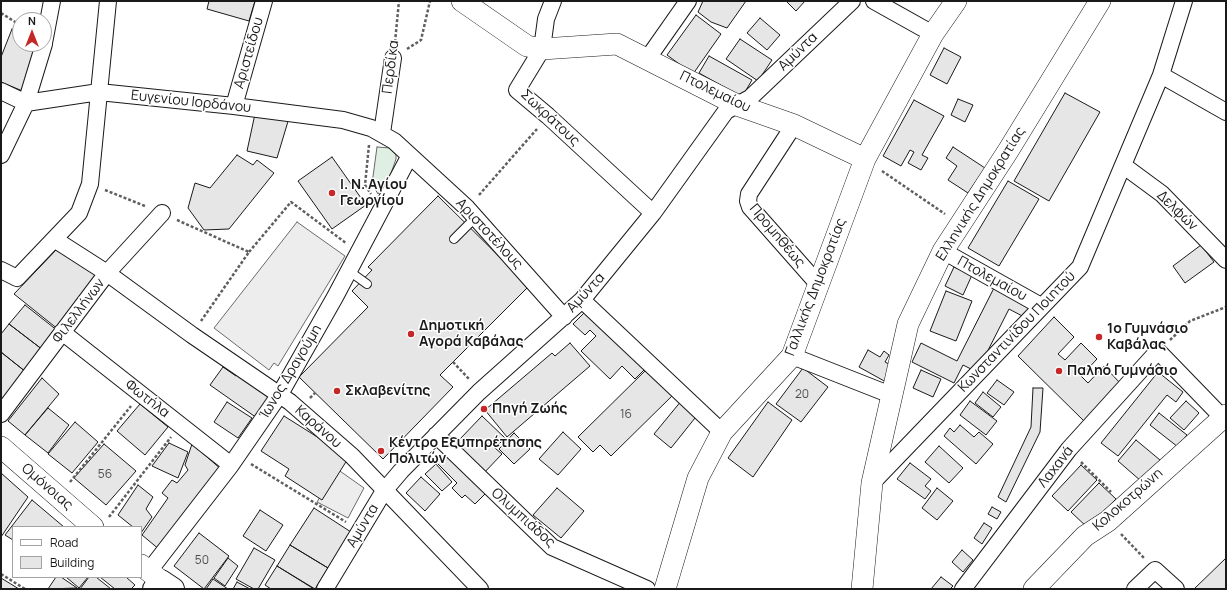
<!DOCTYPE html>
<meta charset="utf-8">
<style>
body{margin:0}
#map{position:relative;width:1227px;height:590px;overflow:hidden;background:#fff;font-family:Manrope,sans-serif}
canvas{display:block}
.frame{position:absolute;inset:0;border:2px solid #1a1a1a;pointer-events:none}
.legend{position:absolute;left:12px;top:526px;width:130px;height:52px;box-sizing:border-box;background:#fff;border:1px solid #a3a3a3;margin:0;padding:5px 7px;list-style:none;font-size:12px;color:#1a1a1a}
.legend li{display:flex;align-items:center;gap:8px;height:20px}
.legend b{width:20px;border:1px solid #a3a3a3}
.north{position:absolute;left:12px;top:12px;width:40px;height:40px;box-sizing:border-box;background:#fff;border:1px solid #a3a3a3;border-radius:50%;rotate:0deg;font-size:11px;font-weight:700;line-height:16px;text-align:center;color:#1a1a1a}
.north::after{content:'';display:block;margin:auto;width:14px;height:18px;background:#c62828;clip-path:polygon(50% 0,100% 100%,50% 72%,0 100%)}
</style>
<div id="map">
<canvas width="1227" height="590"></canvas>
<div class="frame"></div>
<ul class="legend">
<li><b style="height:5px;background:#fff"></b>Road</li>
<li><b style="height:11px;background:#e6e6e6"></b>Building</li>
</ul>
<div class="north">N</div>
</div>
<script>
const context = document.querySelector('canvas').getContext('2d');
context.lineJoin = 'round';
function fillPath(path, color) { context.fillStyle = color; context.fill(path, 'evenodd'); }
const toPath = rows => new Path2D(rows.map(r => 'M' + r).join(''));
function trace(path, color, width, dash) { context.strokeStyle = color; context.lineWidth = width; context.lineCap = dash ? 'butt' : 'round'; context.setLineDash(dash || []); context.stroke(path); }
function write(font, color, halo, rows, align = 'center') {
  context.font = font + ' Manrope,sans-serif'; context.lineWidth = 3; context.setLineDash([]); context.textBaseline = 'middle'; context.strokeStyle = halo; context.fillStyle = color; for (const [text, x, y, turn = 0] of rows) {
    context.save(); context.translate(x, y); context.rotate((+turn || 0) * Math.PI / 180); context.textAlign = isNaN(turn) ? turn : align; if (halo) context.strokeText(text, 0, 0); context.fillText(text, 0, 0); context.restore();
  }
}
const green = toPath([
 [377,147,390,148,396,155,396,159,389,179,378,194,372,184,377,147]
]);
fillPath(green, '#e0efe3');
trace(green, '#6a6a6a', 1);
const parking = toPath([
 [297,222,345,256,278,366,274,363,269,370,214,328,297,222],
 [337,469,364,488,348,518,317,502,337,469]
]);
fillPath(parking, '#ededed');
trace(parking, '#6a6a6a', 1);
const building = toPath([
 [209,1,255,1,249,21,207,9,209,1],
 [703,1,746,1,727,28,711,22,698,12,703,1],
 [786,1,805,1,796,11,786,1],
 [696,15,721,34,693,74,667,55,696,15],
 [760,18,780,35,767,50,747,33,760,18],
 [12,29,20,33,20,44,40,44,25,92,1,82,1,57,12,29],
 [740,39,772,60,758,81,726,59,740,39],
 [944,48,961,57,947,84,930,75,944,48],
 [709,56,752,80,742,97,699,73,709,56],
 [1065,93,1100,112,1049,201,1014,181,1065,93],
 [958,99,973,105,965,122,951,115,958,99],
 [914,100,944,116,922,155,928,158,921,170,908,163,914,152,910,150,901,166,883,156,914,100],
 [255,114,289,118,277,158,247,151,255,114],
 [953,147,985,168,968,193,948,180,957,166,946,158,953,147],
 [237,155,253,165,257,160,274,173,229,229,204,230,188,208,195,183,210,188,237,155],
 [332,157,366,205,332,229,298,181,332,157],
 [1008,181,1039,199,999,266,968,248,1008,181],
 [438,196,529,286,440,375,453,387,383,459,299,377,368,307,352,291,372,270,368,267,438,196],
 [1201,245,1214,262,1185,283,1173,266,1201,245],
 [56,250,101,277,59,330,14,294,56,250],
 [954,267,972,275,963,295,945,286,954,267],
 [995,286,1032,305,1026,318,1009,309,977,372,963,365,954,383,912,362,921,343,957,361,995,286],
 [946,291,972,301,956,341,930,331,946,291],
 [25,305,58,331,43,350,9,324,25,305],
 [588,309,648,366,635,379,622,366,610,379,581,351,596,336,590,330,585,335,573,324,588,309],
 [1054,317,1074,337,1058,354,1065,360,1081,343,1097,359,1081,376,1088,383,1104,366,1121,384,1085,422,1018,356,1054,317],
 [9,324,43,350,26,372,1,352,1,334,9,324],
 [570,343,590,366,507,437,485,410,552,353,555,356,570,343],
 [868,350,880,357,884,351,889,355,885,362,895,367,886,382,859,367,868,350],
 [2,353,26,372,1,404,1,354,2,353],
 [223,367,236,376,237,374,272,397,257,418,210,385,223,367],
 [648,368,674,394,611,456,600,445,593,452,578,437,648,368],
 [803,368,828,387,801,422,776,404,803,368],
 [921,370,941,379,933,397,913,388,921,370],
 [1158,372,1183,392,1176,402,1167,395,1118,456,1101,443,1158,372],
 [42,378,59,394,25,435,8,421,42,378],
 [997,380,1014,392,1004,405,987,393,997,380],
 [1033,388,1043,388,1040,432,1006,502,998,497,1031,427,1033,388],
 [983,392,1001,407,993,417,975,403,983,392],
 [682,400,699,413,671,448,654,434,682,400],
 [970,401,997,421,986,435,960,415,970,401],
 [1186,401,1199,413,1184,430,1170,418,1186,401],
 [227,402,252,418,238,438,214,422,227,402],
 [768,402,792,420,753,477,728,458,768,402],
 [140,404,168,427,145,455,117,431,140,404],
 [48,408,69,425,48,453,25,435,48,408],
 [1159,413,1187,435,1178,447,1150,425,1159,413],
 [284,416,349,457,322,500,285,476,289,469,261,451,284,416],
 [482,416,505,438,495,448,502,454,483,474,494,485,475,504,465,495,462,498,452,488,457,483,437,463,482,416],
 [75,422,98,442,72,473,48,454,75,422],
 [960,425,974,437,979,432,993,444,976,464,944,436,950,428,954,432,960,425],
 [563,432,581,449,558,475,539,459,563,432],
 [514,433,530,449,514,464,499,449,514,433],
 [1136,440,1160,460,1141,481,1118,461,1136,440],
 [169,443,188,452,178,478,152,466,169,443],
 [104,444,136,471,106,505,74,478,104,444],
 [192,444,222,470,160,550,142,535,168,498,162,493,172,480,177,483,188,470,185,465,192,444],
 [939,446,963,468,949,483,925,462,939,446],
 [910,463,931,479,925,486,931,491,925,499,897,479,910,463],
 [436,464,452,482,442,491,425,474,436,464],
 [1081,465,1097,480,1068,511,1052,496,1081,465],
 [1,473,28,497,1,537,1,473],
 [421,477,440,494,425,511,406,493,421,477],
 [1099,483,1116,499,1088,528,1071,512,1099,483],
 [138,485,153,497,146,509,152,517,141,533,141,527,133,527,118,515,138,485],
 [557,488,584,511,561,538,533,515,557,488],
 [937,488,953,501,937,520,922,508,937,488],
 [32,500,64,527,13,527,13,540,5,535,32,500],
 [992,507,1001,512,997,519,988,514,992,507],
 [314,508,351,532,328,568,290,545,314,508],
 [260,510,283,525,266,551,243,536,260,510],
 [984,523,992,528,982,544,974,538,984,523],
 [199,533,229,556,204,589,174,566,199,533],
 [290,545,328,568,315,589,277,566,290,545],
 [254,548,275,560,258,589,254,589,236,579,254,548],
 [962,550,973,560,963,572,952,562,962,550],
 [228,558,238,566,225,586,214,578,228,558],
 [1226,558,1226,589,1194,589,1226,558],
 [277,566,314,589,271,589,265,585,277,566],
 [56,577,61,577,77,588,48,589,56,577],
 [66,577,88,577,79,588,66,577],
 [89,577,96,577,111,589,80,589,89,577],
 [100,577,126,577,135,585,131,589,115,589,100,577],
 [941,577,953,586,950,589,931,589,941,577],
 [1,578,19,589,1,589,1,578],
 [213,579,228,589,206,589,213,579],
 [237,582,250,589,233,589,237,582]
]);
fillPath(building, '#e6e6e6');
trace(building, '#1a1a1a', 1);
const service = toPath([
 [454,239,476,217],
 [349,271,367,284]
]);
const minor = toPath([
 [553,1,546,19,542,49,517,90,548,116,653,213],
 [874,1,933,34],
 [44,43,52,1],
 [648,58,688,1],
 [1161,75,1226,112],
 [1,91,26,103,99,92,234,106,343,120,371,128,394,141,467,208,564,317],
 [234,106,264,1],
 [794,125,749,194,748,201,750,207,818,284],
 [382,133,393,58],
 [1,155,26,103,44,44],
 [1124,166,1162,194,1226,260],
 [54,239,107,273,192,335,290,402,352,456,480,589],
 [943,251,1041,306],
 [1,270,17,278,79,213,90,184,108,1],
 [582,300,722,432],
 [62,332,231,465],
 [792,356,891,395],
 [1,414,107,273,162,213],
 [436,435,552,547,647,589],
 [872,483,1080,267,1161,75,1184,1],
 [149,571,231,465,280,394,335,297,409,157],
 [325,589,384,491,401,471,479,392,582,300,653,213,726,111,750,98,852,1],
 [963,589,1069,449,1158,351,1222,417,1226,419],
 [1135,589,1155,570,1176,589]
]);
const tertiary = toPath([
 [462,1,527,46,542,49,617,44,737,105,794,125,865,159],
 [1,447,93,527],
 [141,565,161,581],
 [665,589,698,478,722,432,792,356,865,159,933,34,956,1],
 [862,589,872,483,908,324,943,251,1008,151,1100,1],
 [1034,589,1085,536,1108,521,1226,415]
]);
const secondary = toPath([
 [154,589,161,581,173,589]
]);
trace(service, '#1a1a1a', 10);
trace(minor, '#1a1a1a', 18);
trace(tertiary, '#1a1a1a', 22);
trace(secondary, '#1a1a1a', 24);
trace(toPath([
 [1,13,20,25],
 [395,42,399,1],
 [407,49,421,40,430,1],
 [369,145,365,185,371,194],
 [882,171,945,214],
 [105,190,145,206],
 [479,195,537,129],
 [177,220,249,252,201,321],
 [249,252,291,202,346,243],
 [1170,340,1190,321,1226,307],
 [453,362,469,379],
 [310,398,315,393],
 [1081,462,1111,492],
 [251,464,346,522],
 [70,482,131,406],
 [109,517,171,437],
 [1121,534,1144,558],
 [1,574,25,589]
]), '#5f5f5f', 2.5, [3, 2]);
trace(service, '#fff', 8);
trace(minor, '#fff', 16);
trace(tertiary, '#fff', 21);
trace(secondary, '#fff', 22);
for (const [x, y, r, color] of [
 [332,193,4,"#c62828"],
 [411,334,4,"#c62828"],
 [1099,337,4,"#c62828"],
 [1059,371,4,"#c62828"],
 [337,391,4,"#c62828"],
 [484,409,4,"#c62828"],
 [381,451,4,"#c62828"]
]) { const dot = new Path2D(); dot.arc(x, y, r, 0, 2 * Math.PI); context.fillStyle = color; context.fill(dot); trace(dot, '#fff', 1.5); }
write('12px', '#4d4d4d', null, [
 ["20",802,395],
 ["16",626,415],
 ["56",105,475],
 ["50",202,561]
]);
write('14px', '#1a1a1a', '#fff', [
 ["Αμύντα",798,52,-44],
 ["Αριστείδου",249,53,-74],
 ["Περδίκα",391,67,-83],
 ["Πτολεμαίου",715,92,26],
 ["Ευγενίου Ιορδάνου",191,102,6],
 ["Σωκράτους",550,118,43],
 ["Ελληνικής Δημοκρατίας",981,194,-58],
 ["Δελφών",1177,211,44],
 ["Αριστοτέλους",489,234,47],
 ["Προμηθέως",777,236,50],
 ["Πτολεμαίου",992,279,29],
 ["Γαλλικής Δημοκρατίας",816,287,-69],
 ["Αμύντα",586,293,-47],
 ["Φιλελλήνων",79,311,-53],
 ["Κωνσταντινίδου Ποιητού",1017,332,-46],
 ["Ίωνος Δραγούμη",291,372,-59],
 ["Φωτήλα",147,399,38],
 ["Καράνου",318,427,41],
 ["Λαχανά",1056,467,-52],
 ["Ομόνοιας",47,487,41],
 ["Κολοκοτρώνη",1128,500,-41],
 ["Ολυμπιάδος",523,518,42],
 ["Αμύντα",363,526,-59]
]);
write('bold 14px', '#1a1a1a', '#fff', [
 ["Ι. Ν. Αγίου",340,185],
 ["Γεωργίου",340,201],
 ["Δημοτική",419,326],
 ["Αγορά Καβάλας",419,342],
 ["1ο Γυμνάσιο",1107,329],
 ["Καβάλας",1107,345],
 ["Παληό Γυμνάσιο",1067,371],
 ["Σκλαβενίτης",345,391],
 ["Πηγή Ζωής",492,409],
 ["Κέντρο Εξυπηρέτησης",389,443],
 ["Πολιτών",389,459]
], 'left');
</script>
